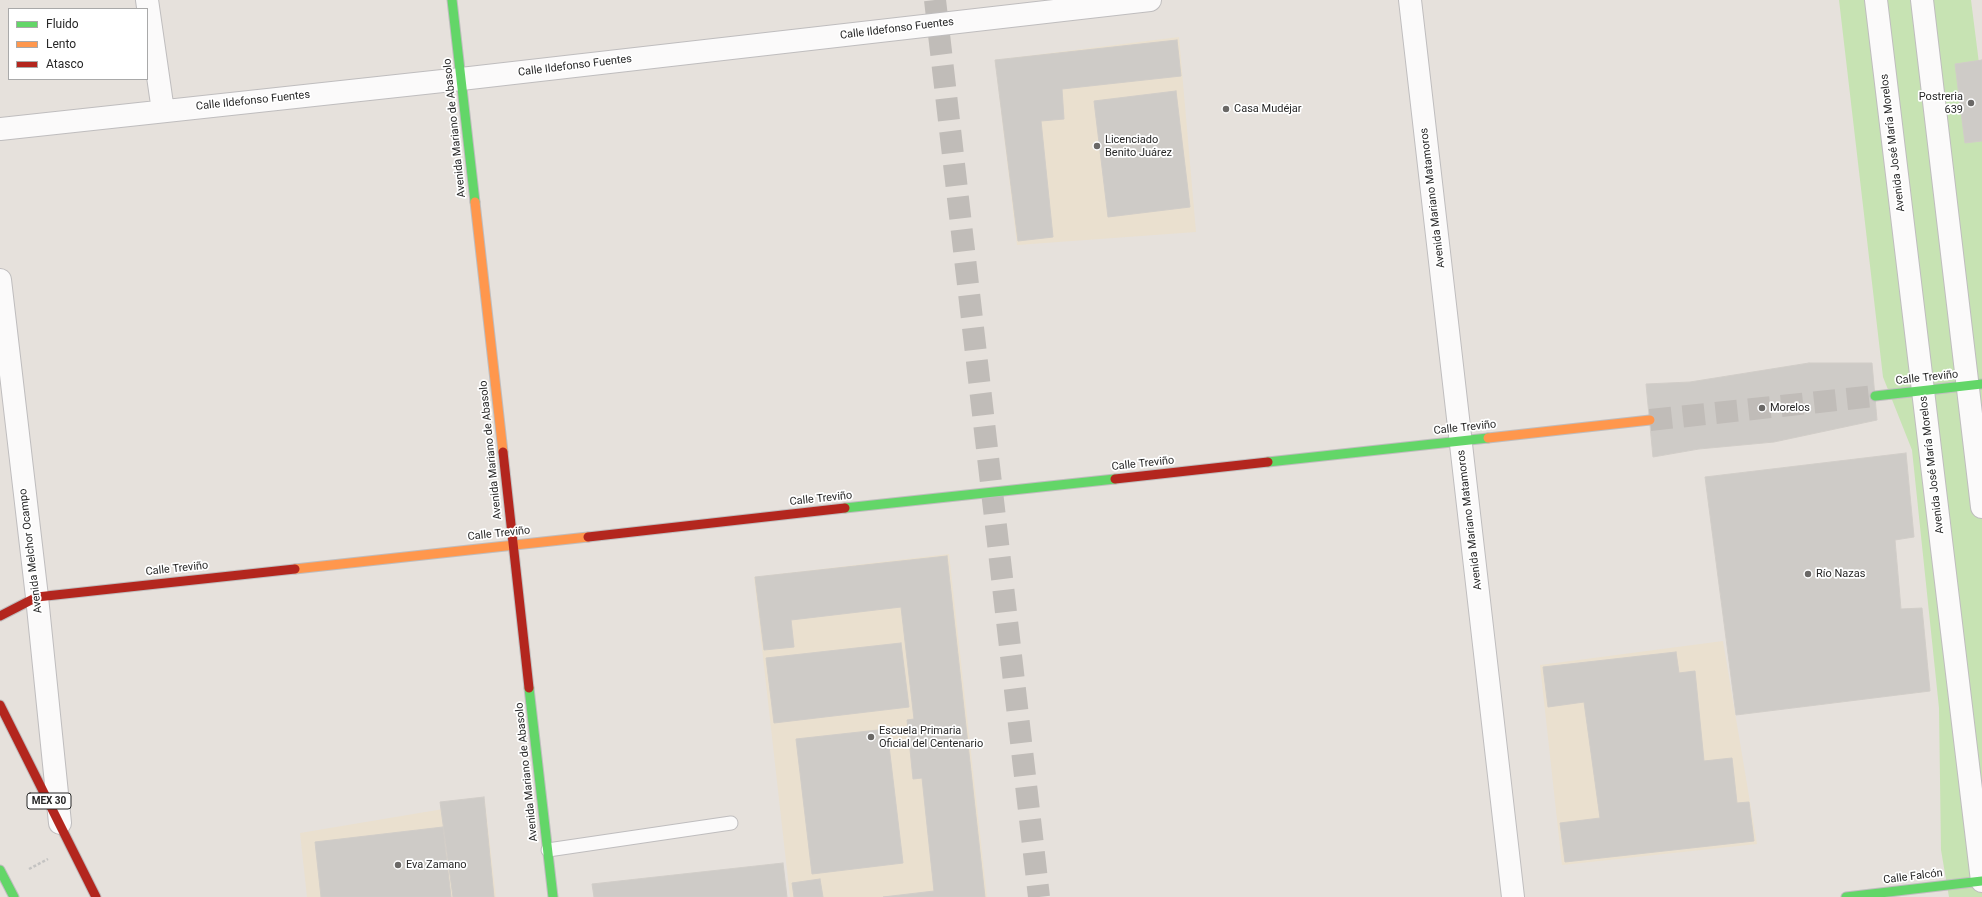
<!DOCTYPE html>
<meta charset="utf-8">
<style>
body{margin:0}
#map{position:relative;width:1982px;height:897px;overflow:hidden;background:#e6e1dc;font-family:Roboto,sans-serif}
canvas{display:block}
.legend{position:absolute;left:8px;top:8px;width:140px;height:72px;box-sizing:border-box;background:#fff;border:1px solid #a9a9a9;margin:0;padding:5px 7px;list-style:none;font-size:12px;color:#272727}
.legend li{display:flex;align-items:center;gap:8px;height:20px}
.legend b{width:20px;border:1px solid #a9a9a9}
</style>
<div id="map">
<canvas width="1982" height="897"></canvas>
<ul class="legend">
<li><b style="height:5px;background:#63d668"></b>Fluido</li>
<li><b style="height:5px;background:#ff974d"></b>Lento</li>
<li><b style="height:5px;background:#b3261e"></b>Atasco</li>
</ul>
</div>
<script>
const context = document.querySelector('canvas').getContext('2d');
context.lineJoin = 'round';
function fillPath(path, color) { context.fillStyle = color; context.fill(path, 'evenodd'); }
const toPath = rows => new Path2D(rows.map(r => 'M' + r).join(''));
function trace(path, color, width, dash) { context.strokeStyle = color; context.lineWidth = width; context.lineCap = dash ? 'butt' : 'round'; context.setLineDash(dash || []); context.stroke(path); }
function write(font, color, halo, rows, align = 'center') {
  context.font = font + ' Roboto,sans-serif'; context.lineWidth = 3.5; context.setLineDash([]); context.textBaseline = 'middle'; context.strokeStyle = halo; context.fillStyle = color; for (const [text, x, y, turn = 0] of rows) {
    context.save(); context.translate(x, y); context.rotate((+turn || 0) * Math.PI / 180); context.textAlign = isNaN(turn) ? turn : align; if (halo) context.strokeText(text, 0, 0); context.fillText(text, 0, 0); context.restore();
  }
}
fillPath(toPath([
 [1179,37,1196,232,1017,245,995,60],
 [949,554,987,897,790,897,754,577],
 [1723,641,1757,844,1562,865,1540,665],
 [485,802,496,897,307,897,300,833]
]), '#eae0cf');
fillPath(toPath([
 [1839,0,1971,0,1982,87,1982,897,1949,897,1941,850,1939,708,1912,450,1883,377]
]), '#c7e3b3');
const building = toPath([
 [1177,40,1181,76,1062,89,1064,119,1041,121,1053,237,1018,241,995,60,1177,40],
 [1982,60,1982,141,1965,143,1955,64,1982,60],
 [1176,91,1190,207,1108,217,1094,101,1176,91],
 [1809,363,1872,363,1877,420,1774,442,1699,449,1653,457,1646,384,1690,382,1809,363],
 [1906,453,1914,537,1895,540,1901,609,1922,608,1930,691,1736,715,1705,477,1906,453],
 [947,556,985,897,883,897,934,891,922,778,913,779,907,720,914,719,901,607,791,620,794,647,764,650,755,577,947,556],
 [901,643,909,707,774,723,766,658,901,643],
 [1676,652,1679,673,1695,671,1704,761,1732,758,1737,803,1749,802,1754,841,1565,862,1560,823,1600,818,1584,702,1548,707,1543,667,1676,652],
 [887,729,903,863,812,874,796,739,887,729],
 [484,797,494,897,453,897,440,802,484,797],
 [443,827,451,897,321,897,315,842,443,827],
 [783,863,787,897,594,897,592,884,783,863],
 [820,879,823,897,794,897,792,883,820,879]
]);
fillPath(building, '#cecbc7');
trace(building, '#d1cdc8', 1);
trace(toPath([
 [935,0,1039,897],
 [1650,420,1875,396]
]), '#c0bcb8', 22, [22, 11]);
const lane = toPath([
 [548,850,731,823]
]);
const street = toPath([
 [147,0,163,111],
 [1410,0,1513,897],
 [1876,0,1982,881],
 [1922,0,1982,507],
 [0,129,461,79,1150,0],
 [0,280,37,597,60,823]
]);
const fast = toPath([
 [452,0,475,202],
 [1875,396,1982,384],
 [1268,462,1488,438],
 [845,508,1115,479],
 [529,688,553,897],
 [0,870,14,897],
 [1846,897,1982,881]
]);
const slow = toPath([
 [475,202,503,452],
 [1488,438,1650,420],
 [295,569,588,537]
]);
const jam = toPath([
 [503,452,529,688],
 [1115,479,1268,462],
 [588,537,845,508],
 [0,616,37,597,295,569],
 [0,705,96,897]
]);
trace(lane, '#bfbdbe', 15);
trace(street, '#bfbdbe', 24);
trace(fast, '#bfbdbe', 11);
trace(slow, '#bfbdbe', 11);
trace(jam, '#bfbdbe', 11);
trace(toPath([
 [29,869,48,859]
]), '#c4c3c2', 2.5, [3, 2]);
trace(lane, '#fbfafa', 13);
trace(street, '#fbfafa', 22);
trace(fast, '#63d668', 9);
trace(slow, '#ff974d', 9);
trace(jam, '#b3261e', 9);
for (const [x, y, r, color] of [
 [1971,103,4,"#6a6866"],
 [1226,109,4,"#6a6866"],
 [1097,146,4,"#6a6866"],
 [1762,408,4,"#6a6866"],
 [1808,574,4,"#6a6866"],
 [871,737,4,"#6a6866"],
 [398,865,4,"#6a6866"]
]) { const dot = new Path2D(); dot.arc(x, y, r, 0, 2 * Math.PI); context.fillStyle = color; context.fill(dot); trace(dot, '#fff', 1.5); }
for (const [x, y, w] of [
 [49,801,44]
]) { const box = new Path2D(); box.roundRect(x - w / 2, y - 8, w, 16, 3); context.fillStyle = '#fff'; context.fill(box); trace(box, '#272727', 1); }
write('bold 10px', '#272727', null, [
 ["MEX 30",49,801]
]);
write('11px', '#272727', '#fff', [
 ["Calle Ildefonso Fuentes",897,29,-7],
 ["Calle Ildefonso Fuentes",575,66,-7],
 ["Calle Ildefonso Fuentes",253,101,-6],
 ["Avenida Mariano de Abasolo",455,128,-96],
 ["Avenida José María Morelos",1893,143,-97],
 ["Avenida Mariano Matamoros",1433,198,-97],
 ["Calle Treviño",1927,378,-6],
 ["Calle Treviño",1465,428,-6],
 ["Avenida Mariano de Abasolo",491,450,-96],
 ["Calle Treviño",1143,464,-6],
 ["Avenida José María Morelos",1932,465,-97],
 ["Calle Treviño",821,499,-6],
 ["Avenida Mariano Matamoros",1470,520,-97],
 ["Calle Treviño",499,534,-6],
 ["Avenida Melchor Ocampo",31,551,-97],
 ["Calle Treviño",177,569,-6],
 ["Avenida Mariano de Abasolo",527,772,-96],
 ["Calle Falcón",1913,877,-7]
]);
write('11px', '#272727', '#fff', [
 ["Postreria",1963,97,"right"],
 ["639",1963,110,"right"],
 ["Casa Mudéjar",1234,109],
 ["Licenciado",1105,140],
 ["Benito Juárez",1105,153],
 ["Morelos",1770,408],
 ["Río Nazas",1816,574],
 ["Escuela Primaria",879,731],
 ["Oficial del Centenario",879,744],
 ["Eva Zamano",406,865]
], 'left');
</script>
